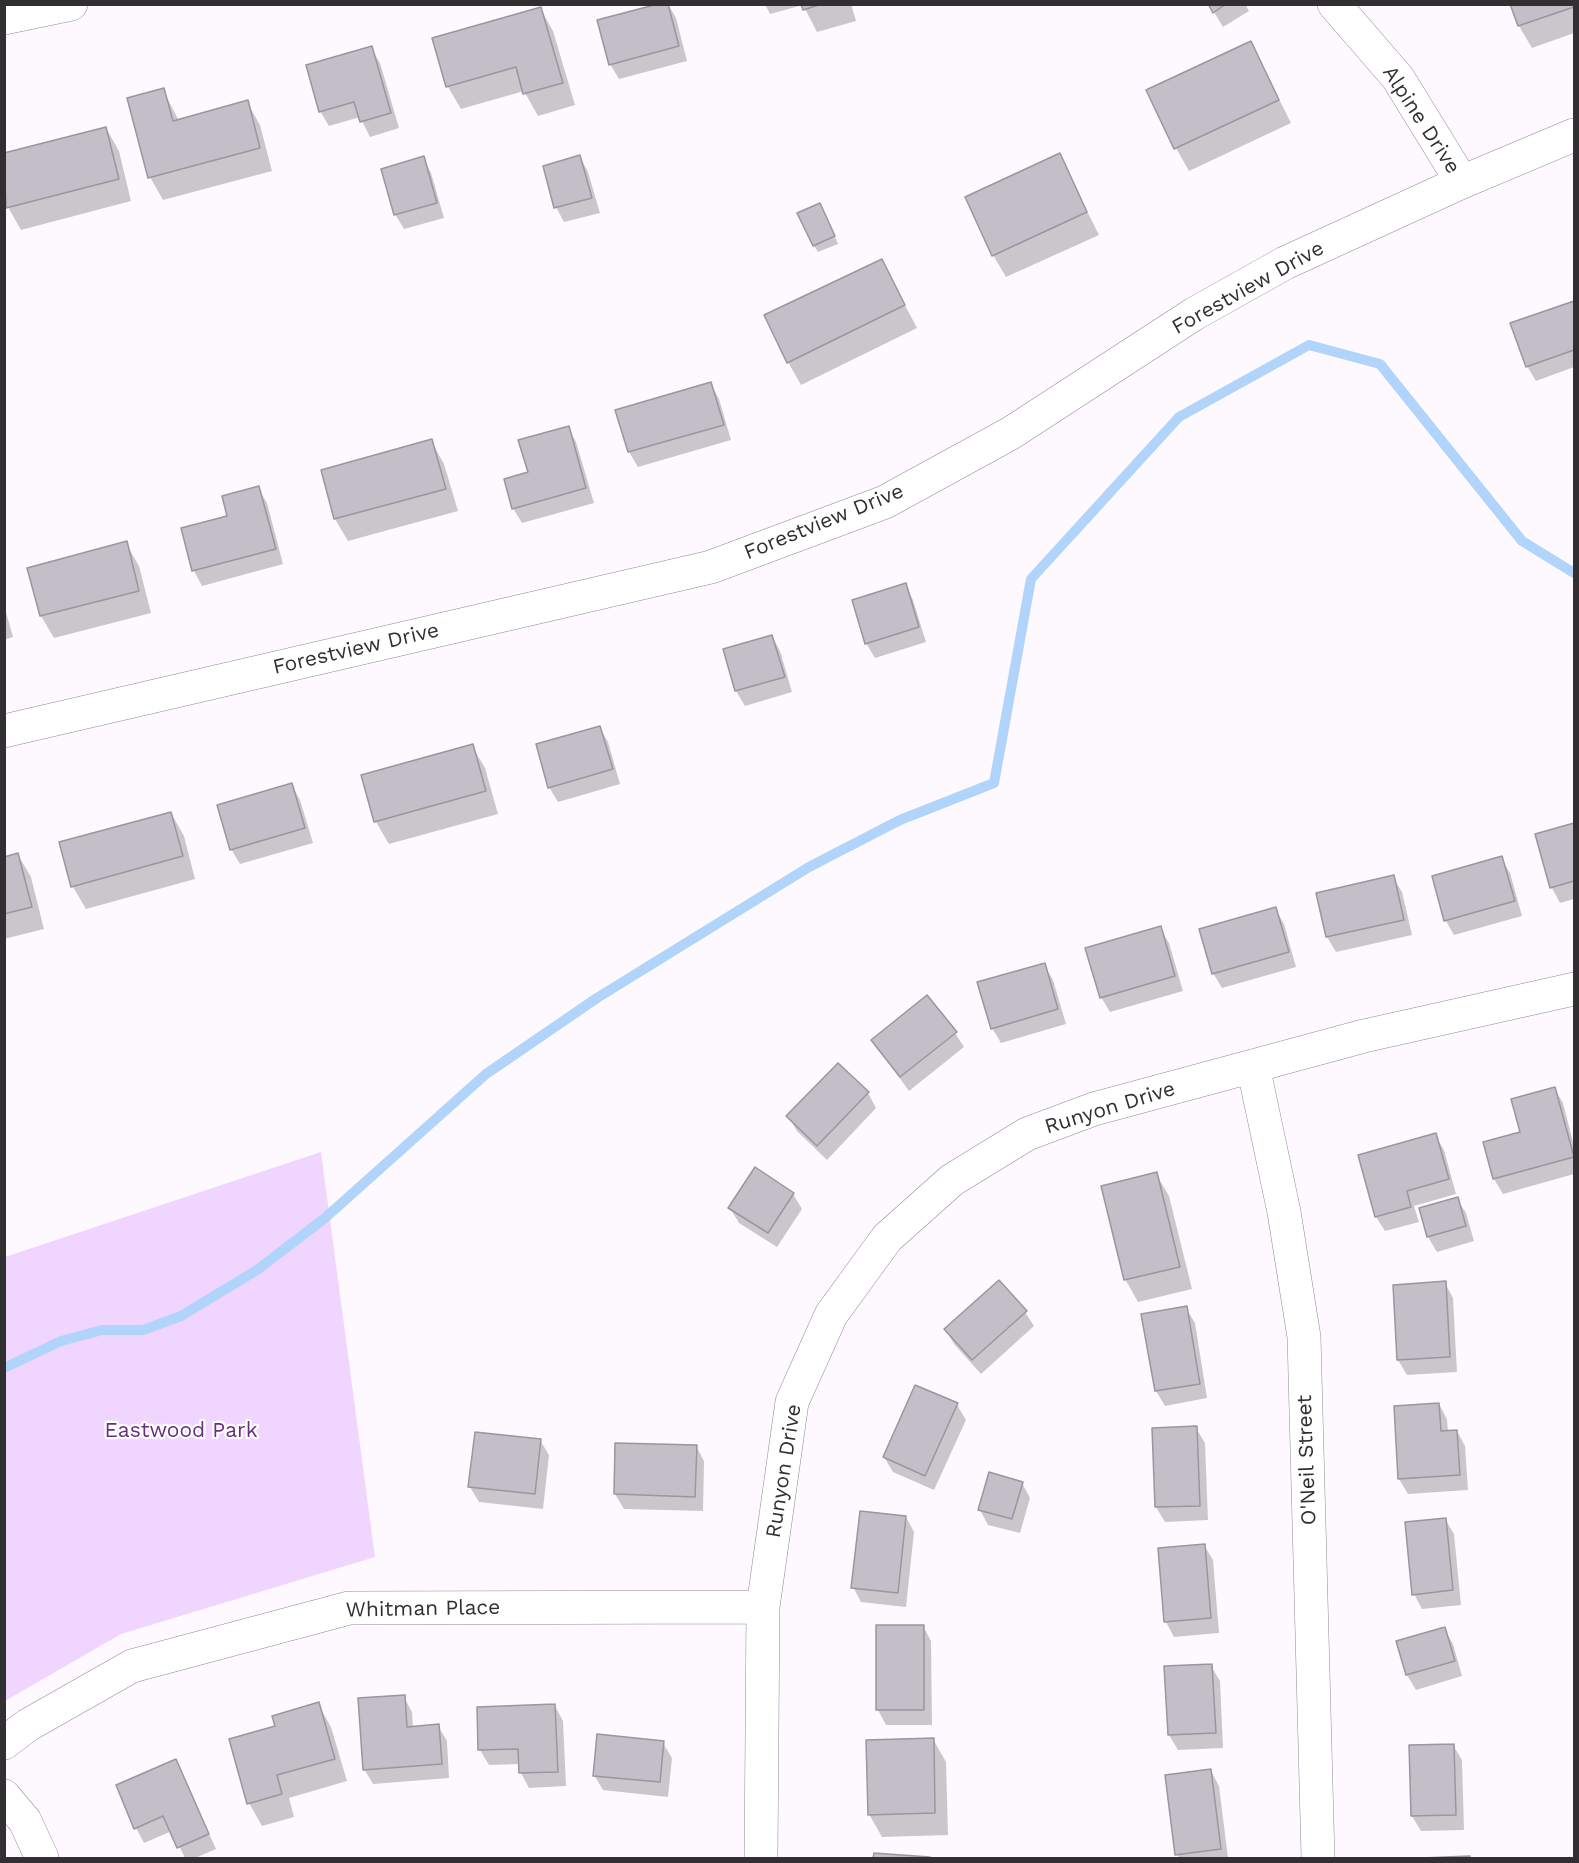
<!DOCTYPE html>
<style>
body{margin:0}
#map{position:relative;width:1579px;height:1863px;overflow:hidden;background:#fdf9ff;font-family:"Work Sans",sans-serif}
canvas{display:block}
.frame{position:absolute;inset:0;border:6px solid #312f32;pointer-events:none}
</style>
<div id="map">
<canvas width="1579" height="1863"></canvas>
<div class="frame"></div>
</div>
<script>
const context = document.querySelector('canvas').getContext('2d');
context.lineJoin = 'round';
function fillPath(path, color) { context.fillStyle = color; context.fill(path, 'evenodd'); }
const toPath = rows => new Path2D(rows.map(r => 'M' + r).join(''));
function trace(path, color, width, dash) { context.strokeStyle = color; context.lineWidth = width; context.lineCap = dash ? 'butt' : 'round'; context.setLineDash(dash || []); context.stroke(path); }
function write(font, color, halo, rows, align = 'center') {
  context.font = font + ' "Work Sans",sans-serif'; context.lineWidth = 4.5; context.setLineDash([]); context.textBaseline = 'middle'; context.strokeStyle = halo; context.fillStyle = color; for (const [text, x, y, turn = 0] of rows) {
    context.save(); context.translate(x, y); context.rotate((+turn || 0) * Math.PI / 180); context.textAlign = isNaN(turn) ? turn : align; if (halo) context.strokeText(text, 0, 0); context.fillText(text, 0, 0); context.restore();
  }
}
fillPath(toPath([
 [321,1152,375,1557,121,1634,5,1701,5,1257]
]), '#f0d5ff');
fillPath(toPath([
 [668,4,676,18,687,61,619,79,610,64],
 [765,4,851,4,856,21,817,32,803,5,770,14],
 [1209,4,1245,4,1249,11,1223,27],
 [1512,4,1574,4,1574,33,1532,48,1519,26],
 [540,8,553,31,575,105,538,116,524,91,461,109,448,87,434,39],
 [1251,43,1291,123,1189,171,1176,148],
 [371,48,380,63,399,128,370,137,360,117,329,126,320,111],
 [163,90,179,121,247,102,260,125,272,171,163,200,150,177],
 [106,128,119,151,131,201,21,230,8,207,4,195,4,154],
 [1059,155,1099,235,1006,277,993,255],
 [580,157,588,172,600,213,564,222,556,207],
 [423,158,431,173,444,218,404,229,395,214],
 [824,211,838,244,818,252,814,246],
 [881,260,917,328,801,385,788,362],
 [1574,302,1574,367,1536,381,1527,366,1512,324],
 [711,384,719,399,731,440,638,467,629,452,617,411],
 [568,427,576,442,594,503,522,523,513,508,530,473],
 [431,441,444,464,458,511,348,541,335,519,323,471],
 [258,488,267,503,283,564,202,586,194,571,183,529,229,517],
 [126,543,139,566,151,613,54,638,41,616],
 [905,585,913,600,926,642,875,658,866,643],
 [4,605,13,637,4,640],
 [772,636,780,651,792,692,745,706,736,691,725,650],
 [600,728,608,742,620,784,558,802,549,787],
 [472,746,485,768,498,814,389,844,376,822,363,776],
 [292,785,300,800,313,843,240,864,231,849],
 [171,813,184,836,195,879,86,909,73,887,61,843],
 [1574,824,1574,899,1560,903,1552,888,1537,835],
 [18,855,31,877,44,929,4,939,4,858],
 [1501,858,1510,873,1522,916,1454,935,1446,921,1433,878],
 [1393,877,1402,892,1412,935,1336,952,1327,937],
 [1275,909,1284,924,1296,967,1222,988,1213,973],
 [1160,928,1169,943,1183,991,1110,1012,1101,997],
 [1044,965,1053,980,1066,1024,1001,1043,992,1028],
 [955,1033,964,1047,909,1091,873,1041],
 [1554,1088,1563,1103,1574,1146,1574,1174,1503,1194,1494,1179,1485,1143,1522,1133],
 [868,1093,876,1108,827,1160,797,1131,788,1116],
 [1435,1135,1444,1150,1456,1194,1414,1206,1419,1222,1385,1231,1376,1217],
 [1156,1174,1169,1196,1192,1289,1138,1302,1125,1279],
 [793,1194,802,1209,777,1247,739,1223,730,1208],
 [1457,1199,1466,1213,1474,1241,1437,1252,1428,1237,1420,1209],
 [1445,1283,1453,1298,1457,1372,1407,1375,1398,1360,1394,1286],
 [1186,1308,1195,1323,1207,1398,1165,1406,1156,1391,1143,1315],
 [1025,1312,1034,1326,981,1374,954,1344,945,1329],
 [1439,1404,1447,1419,1448,1432,1457,1431,1465,1446,1468,1490,1408,1494,1399,1479],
 [957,1405,966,1420,934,1490,893,1472,884,1457],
 [1196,1428,1205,1443,1208,1520,1165,1522,1156,1507],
 [540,1440,549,1455,543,1509,479,1502,470,1487],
 [696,1446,704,1461,703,1511,624,1509,615,1494],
 [1022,1483,1030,1498,1020,1533,988,1525,980,1510],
 [906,1517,914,1532,906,1607,861,1602,853,1587],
 [1445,1519,1454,1534,1461,1605,1422,1609,1414,1594],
 [1204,1545,1213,1560,1219,1633,1174,1637,1166,1622],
 [923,1626,931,1641,932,1725,886,1725,878,1710],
 [1444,1629,1453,1644,1462,1676,1416,1690,1407,1675,1398,1642],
 [1211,1666,1220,1681,1223,1748,1178,1750,1169,1735],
 [404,1697,412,1712,413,1728,438,1726,447,1741,449,1778,373,1784,364,1769],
 [318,1704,331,1727,347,1781,289,1798,294,1817,262,1826,249,1803,277,1727],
 [555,1706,563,1721,566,1786,529,1788,521,1773,520,1764,489,1765,480,1750],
 [933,1739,946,1762,948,1835,882,1837,869,1814],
 [663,1743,672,1758,668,1797,603,1790,594,1775],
 [1453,1745,1462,1760,1464,1830,1421,1831,1412,1816],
 [176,1761,216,1849,195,1858,185,1858,172,1831,144,1843,136,1828],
 [1211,1771,1219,1786,1228,1858,1179,1858,1177,1854],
 [875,1854,928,1858,875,1858]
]), '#0003');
trace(toPath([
 [4,1368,61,1341,102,1330,143,1330,181,1316,257,1270,325,1218,486,1074,597,998,809,867,900,820,994,783,1031,579,1179,417,1309,345,1380,364,1522,541,1574,573]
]), '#b1d4fa', 10);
const building = toPath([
 [658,4,668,4,679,46,609,65,597,20,658,4],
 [801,4,822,4,803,10,801,4],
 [1208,4,1226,4,1213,13,1208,4],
 [1510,4,1574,4,1574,7,1518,26,1510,4],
 [541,7,563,83,523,94,516,67,446,87,432,38,541,7],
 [1251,41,1279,100,1174,149,1146,90,1251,41],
 [372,46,391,113,360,122,354,102,319,112,306,65,372,46],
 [164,88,173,121,248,100,260,148,148,178,127,98,164,88],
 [106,127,119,179,6,208,4,153,106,127],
 [1060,153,1087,212,992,256,965,197,1060,153],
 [580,155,592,198,554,208,543,166,580,155],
 [424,156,437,203,394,215,381,169,424,156],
 [820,203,835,236,813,246,797,213,820,203],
 [882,259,905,305,787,363,764,315,882,259],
 [1574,301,1574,350,1526,367,1510,323,1574,301],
 [711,382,724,425,628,452,615,410,711,382],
 [569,426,586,488,512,509,504,479,528,472,518,440,569,426],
 [432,439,446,489,334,519,321,470,432,439],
 [259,486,276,549,192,571,181,528,227,516,222,496,259,486],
 [127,541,139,591,40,616,27,568,127,541],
 [906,583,919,627,865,644,852,600,906,583],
 [772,635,785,677,735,691,723,649,772,635],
 [600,726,613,769,548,788,536,744,600,726],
 [473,744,486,791,374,822,361,775,473,744],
 [292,783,305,828,230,850,217,805,292,783],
 [171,812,183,856,71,887,59,842,171,812],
 [1574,823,1574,881,1550,888,1535,834,1574,823],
 [18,853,32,907,4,914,4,857,18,853],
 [1502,856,1515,901,1444,921,1432,876,1502,856],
 [1394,875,1404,920,1326,937,1316,893,1394,875],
 [1276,907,1289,952,1212,974,1199,929,1276,907],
 [1161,926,1175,976,1100,998,1085,948,1161,926],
 [1045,963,1058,1009,991,1029,977,982,1045,963],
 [927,995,957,1032,900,1077,871,1040,927,995],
 [838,1063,869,1092,817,1146,786,1116,838,1063],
 [1555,1087,1574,1157,1493,1179,1483,1142,1520,1132,1511,1099,1555,1087],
 [1436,1133,1449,1179,1407,1191,1411,1207,1375,1217,1358,1155,1436,1133],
 [755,1167,794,1193,768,1233,728,1208,755,1167],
 [1157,1172,1180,1267,1124,1280,1101,1186,1157,1172],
 [1458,1197,1466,1226,1427,1237,1419,1208,1458,1197],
 [999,1280,1027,1311,972,1360,944,1329,999,1280],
 [1446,1281,1450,1357,1397,1360,1393,1285,1446,1281],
 [1187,1306,1200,1384,1155,1391,1141,1314,1187,1306],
 [915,1385,958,1403,925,1476,883,1457,915,1385],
 [1439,1403,1441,1431,1457,1430,1460,1475,1398,1479,1394,1406,1439,1403],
 [1197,1426,1200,1506,1155,1507,1152,1428,1197,1426],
 [475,1432,541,1439,535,1494,468,1487,475,1432],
 [615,1443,697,1445,695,1497,614,1494,615,1443],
 [989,1472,1023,1482,1012,1519,978,1510,989,1472],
 [860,1511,906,1516,898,1593,851,1588,860,1511],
 [1446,1518,1453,1590,1412,1595,1405,1522,1446,1518],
 [1205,1544,1211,1618,1164,1622,1158,1548,1205,1544],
 [876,1625,924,1625,924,1710,876,1710,876,1625],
 [1445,1627,1455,1661,1406,1675,1396,1641,1445,1627],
 [1212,1664,1216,1733,1168,1735,1164,1666,1212,1664],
 [405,1695,407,1727,439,1724,442,1764,363,1770,358,1698,405,1695],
 [319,1702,335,1759,277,1775,282,1794,247,1804,229,1739,275,1726,272,1716,319,1702],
 [555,1704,558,1772,519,1773,518,1749,478,1750,477,1707,555,1704],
 [597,1734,664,1741,660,1782,593,1776,597,1734],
 [934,1738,935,1813,868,1815,866,1740,934,1738],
 [1454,1744,1456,1815,1411,1816,1409,1745,1454,1744],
 [176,1759,209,1834,177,1848,163,1816,134,1829,116,1785,176,1759],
 [1211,1769,1221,1849,1175,1855,1165,1775,1211,1769],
 [874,1853,930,1857,930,1858,873,1858,874,1853],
 [1470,1856,1470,1858,1421,1858,1470,1856]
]);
fillPath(building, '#c3bec7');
trace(building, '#9a959e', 1.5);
const minor = toPath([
 [1334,4,1398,78,1462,182],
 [4,18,71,4],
 [4,731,711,567,885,502,1011,433,1194,314,1285,263,1462,182,1574,135],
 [1253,1066,1284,1212,1304,1337,1318,1858],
 [4,1743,28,1725,132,1666,349,1608,763,1607],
 [4,1796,25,1821,42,1858],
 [761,1858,763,1607,792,1402,831,1315,887,1238,952,1180,1027,1134,1094,1109,1364,1036,1574,989]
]);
trace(minor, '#908b93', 34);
trace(minor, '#fff', 33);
write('21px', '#312f32', '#fff', [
 ["Alpine Drive",1421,120,57],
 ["Forestview Drive",1248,288,-29],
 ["Forestview Drive",824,522,-22],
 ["Forestview Drive",356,649,-13],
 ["Runyon Drive",1110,1108,-17],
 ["O'Neil Street",1307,1460,-92],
 ["Runyon Drive",784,1471,-81],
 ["Whitman Place",423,1609,-1]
]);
write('21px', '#682f80', '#fff', [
 ["Eastwood Park",181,1431]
]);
</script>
